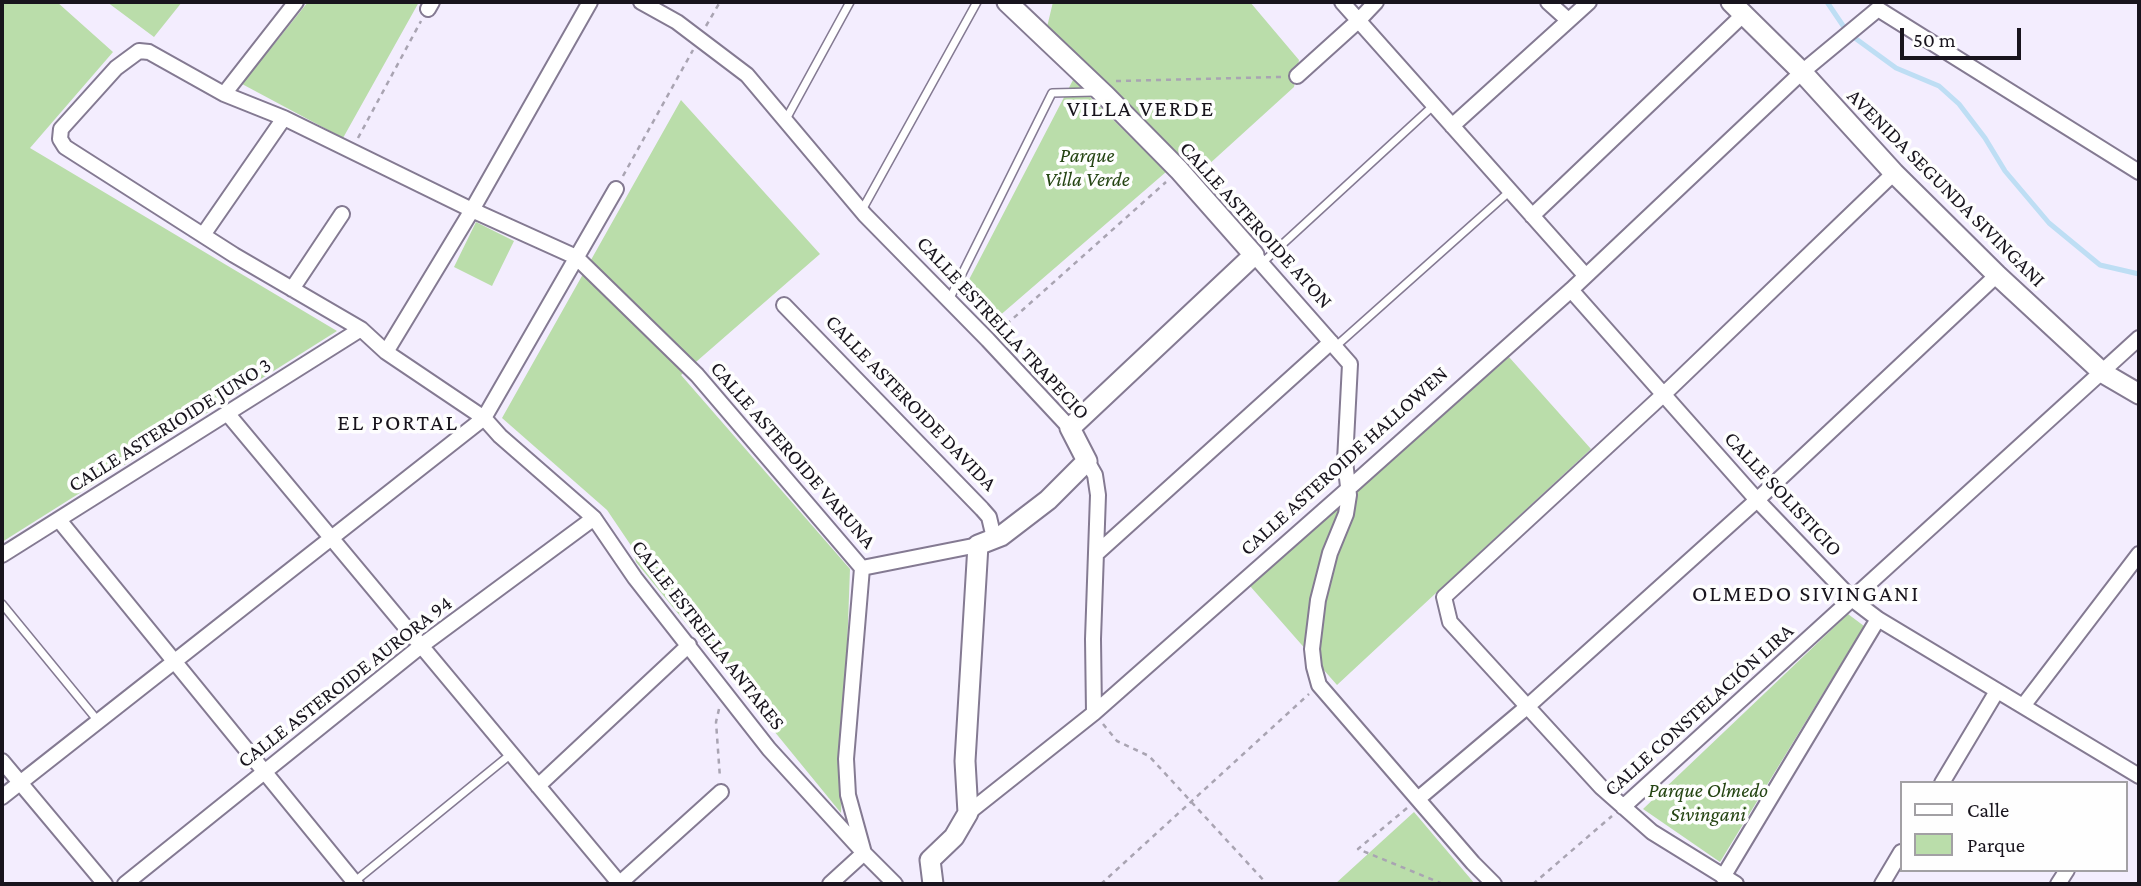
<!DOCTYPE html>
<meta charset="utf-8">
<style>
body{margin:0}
#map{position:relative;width:2141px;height:886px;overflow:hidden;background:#f3edfe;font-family:"Crimson Pro",serif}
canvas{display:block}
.frame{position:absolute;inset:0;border:4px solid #18141d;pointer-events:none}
.legend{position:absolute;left:1900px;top:781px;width:228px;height:91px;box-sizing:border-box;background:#fefefe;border:2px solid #a2a0a4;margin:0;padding:9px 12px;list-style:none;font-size:21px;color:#18141d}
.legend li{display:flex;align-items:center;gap:14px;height:35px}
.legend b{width:35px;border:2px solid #a2a0a4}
.scale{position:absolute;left:1900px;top:28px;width:121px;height:32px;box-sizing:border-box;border:4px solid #18141d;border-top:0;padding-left:9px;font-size:21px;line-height:24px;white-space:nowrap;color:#18141d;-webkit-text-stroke:5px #fefefe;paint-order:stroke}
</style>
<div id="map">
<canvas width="2141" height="886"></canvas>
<div class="frame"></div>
<ul class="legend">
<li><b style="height:9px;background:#fff"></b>Calle</li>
<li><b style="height:19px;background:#baddaa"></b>Parque</li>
</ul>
<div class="scale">50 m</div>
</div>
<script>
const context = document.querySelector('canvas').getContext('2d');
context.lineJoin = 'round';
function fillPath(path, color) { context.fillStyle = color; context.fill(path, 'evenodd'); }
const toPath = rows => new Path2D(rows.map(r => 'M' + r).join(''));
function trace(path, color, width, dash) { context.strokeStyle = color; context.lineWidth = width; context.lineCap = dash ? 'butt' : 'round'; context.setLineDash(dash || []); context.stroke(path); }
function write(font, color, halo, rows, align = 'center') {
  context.font = font + ' "Crimson Pro",serif'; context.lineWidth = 7; context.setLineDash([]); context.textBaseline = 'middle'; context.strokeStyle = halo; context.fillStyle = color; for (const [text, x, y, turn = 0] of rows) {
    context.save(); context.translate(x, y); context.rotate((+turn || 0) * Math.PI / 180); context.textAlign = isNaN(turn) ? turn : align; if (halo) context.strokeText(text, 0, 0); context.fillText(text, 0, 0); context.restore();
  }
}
fillPath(toPath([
 [2,2,57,2,113,52,30,148,337,331,2,542],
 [107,2,182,2,154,37],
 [308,2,419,2,343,138,242,84],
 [1053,2,1250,2,1299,60,1294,87,1196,176,1047,27],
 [1073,80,1166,172,990,324,961,295],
 [681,100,820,254,681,375,850,569,841,813,636,562,632,547,607,510,502,418],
 [476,222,514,241,492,286,454,267],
 [1509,357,1591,449,1337,685,1250,586],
 [1848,614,1864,626,1720,862,1643,809],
 [1414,812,1475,884,1335,884]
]), '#baddaa');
trace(toPath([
 [1827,2,1848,33,1896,68,1939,86,1959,104,1985,138,2005,171,2049,223,2100,265,2139,274]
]), '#bedef4', 5);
const lane = toPath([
 [785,121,850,2],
 [862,210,977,2],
 [1262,263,1434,105],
 [949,300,1052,93,1095,92],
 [1335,347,1510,191],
 [2,604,98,721],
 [354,882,511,754]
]);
const street = toPath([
 [641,2,677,22,747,75,865,215,988,340,1070,428],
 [1342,2,1585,275],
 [1548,2,1568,20],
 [428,9,432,2],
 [1297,76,1358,21,1376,2],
 [224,94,296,2],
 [1452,126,1589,2],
 [1532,216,1744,14],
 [203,235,284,118],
 [1254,255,1350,364,1345,461,1349,495,1346,514,1330,553,1318,600,1312,649,1314,667,1319,685,1473,863,1494,884],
 [292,289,342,214],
 [1571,290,1757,500,1853,600,1878,619,2139,776],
 [784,305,982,509,989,517,994,538],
 [386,352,472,210,590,2],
 [227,413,620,884],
 [1087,461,1095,475,1098,495,1093,639,1094,713],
 [59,520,356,884],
 [1096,554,1331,342],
 [2,555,361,329],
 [862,568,978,545],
 [2023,706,2139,554],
 [2,761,105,884],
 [1942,783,1997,691],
 [538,786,689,645],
 [2,797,484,418,616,189],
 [1419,798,1528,706,1757,500,1997,275],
 [1623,807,2139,338],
 [968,813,1094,713,1348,489,1571,290,1802,72,1878,9,2139,172],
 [864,853,848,795,846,759,862,568,697,375,576,257,472,210,284,118,224,94,149,52,139,51,116,68,61,129,60,139,65,147,234,255,361,329,386,352,484,418,500,436,594,518,635,578,769,749,864,853,895,884],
 [1723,877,1878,619],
 [125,884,421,646,594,518],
 [619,884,721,792],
 [830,884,864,853],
 [1736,884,1652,832,1601,787,1450,622,1444,597,1664,394,1894,173],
 [1882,884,1901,852],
 [2058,884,2067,870]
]);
const secondary = toPath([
 [1731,2,1802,72,1894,173,1997,275,2103,373,2139,394],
 [933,884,930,860,954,837,968,813,965,761,978,545,1001,536,1048,500,1087,461,1070,428,1254,255,1179,170,1106,96,1007,2]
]);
trace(lane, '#847a92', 10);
trace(street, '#847a92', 18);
trace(secondary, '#847a92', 23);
trace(toPath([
 [706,26,720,2],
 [1116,81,1281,77],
 [358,138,421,21],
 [623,176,693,50],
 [999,331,1166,182],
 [719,709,716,722,720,778],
 [1103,724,1117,741,1149,756,1267,884],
 [1407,808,1358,849,1443,884],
 [1101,884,1309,694],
 [1533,884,1612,816]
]), '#a9a4b2', 2.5, [5, 5]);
trace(lane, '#fff', 7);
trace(street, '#fff', 14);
trace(secondary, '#fff', 19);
write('italic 21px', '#244412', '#fefefe', [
 ["Parque",1087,156],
 ["Villa Verde",1087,180],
 ["Parque Olmedo",1708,791],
 ["Sivingani",1708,815]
]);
write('21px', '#18141d', '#fefefe', [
 ["AVENIDA SEGUNDA SIVINGANI",1946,188,45],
 ["CALLE ASTEROIDE ATON",1256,225,48],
 ["CALLE ESTRELLA TRAPECIO",1003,328,47],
 ["CALLE ASTEROIDE DAVIDA",911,403,46],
 ["CALLE ASTERIOIDE JUNO 3",170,425,-32],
 ["CALLE ASTEROIDE VARUNA",793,455,49],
 ["CALLE ASTEROIDE HALLOWEN",1344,461,-42],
 ["CALLE SOLISTICIO",1783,494,47],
 ["CALLE ESTRELLA ANTARES",708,635,52],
 ["CALLE ASTEROIDE AURORA 94",345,682,-38],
 ["CALLE CONSTELACIÓN LIRA",1699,710,-42]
]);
context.letterSpacing = '2px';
write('23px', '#18141d', '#fefefe', [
 ["VILLA VERDE",1141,109],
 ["EL PORTAL",398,423],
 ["OLMEDO SIVINGANI",1806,594]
]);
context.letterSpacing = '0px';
</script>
